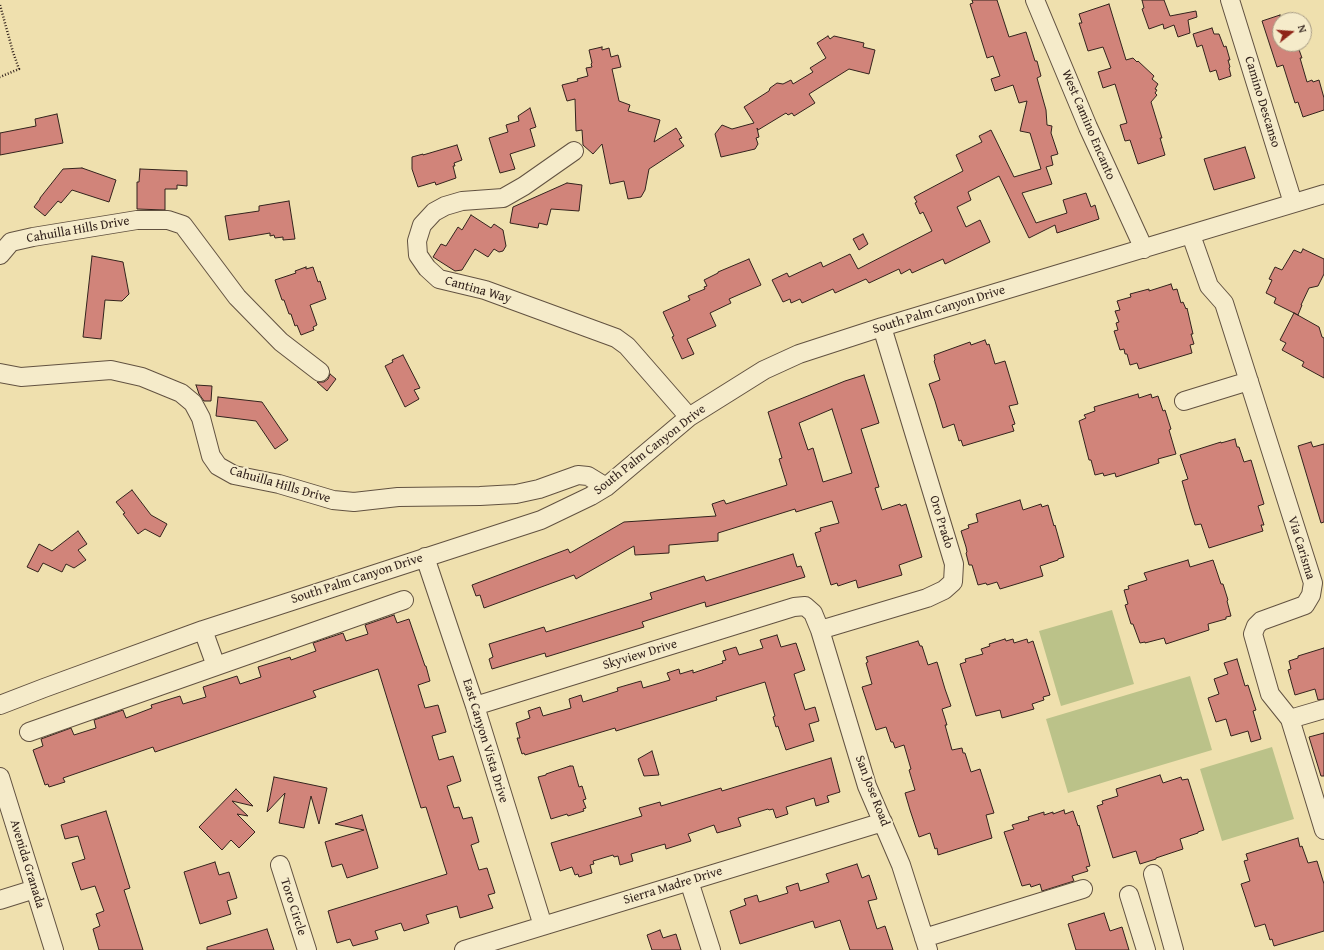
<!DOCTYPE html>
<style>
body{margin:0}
#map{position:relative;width:1324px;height:950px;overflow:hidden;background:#efe0ae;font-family:"Gentium Book Plus",serif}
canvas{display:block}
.north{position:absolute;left:1272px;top:12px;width:40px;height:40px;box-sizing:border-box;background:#f5ebca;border:1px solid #a79b85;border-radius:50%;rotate:73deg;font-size:11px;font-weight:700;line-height:16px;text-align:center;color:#33231d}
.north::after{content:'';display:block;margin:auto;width:14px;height:18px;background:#8f2418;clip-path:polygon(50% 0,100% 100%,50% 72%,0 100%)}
</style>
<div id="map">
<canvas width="1324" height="950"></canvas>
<div class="north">N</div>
</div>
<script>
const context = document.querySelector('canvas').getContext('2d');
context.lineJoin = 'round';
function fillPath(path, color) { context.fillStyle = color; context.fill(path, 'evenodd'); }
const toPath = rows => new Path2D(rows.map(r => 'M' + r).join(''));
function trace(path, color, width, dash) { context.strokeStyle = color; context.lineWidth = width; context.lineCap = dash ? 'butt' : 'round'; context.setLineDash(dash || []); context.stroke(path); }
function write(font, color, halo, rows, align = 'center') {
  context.font = font + ' "Gentium Book Plus",serif'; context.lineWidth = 4; context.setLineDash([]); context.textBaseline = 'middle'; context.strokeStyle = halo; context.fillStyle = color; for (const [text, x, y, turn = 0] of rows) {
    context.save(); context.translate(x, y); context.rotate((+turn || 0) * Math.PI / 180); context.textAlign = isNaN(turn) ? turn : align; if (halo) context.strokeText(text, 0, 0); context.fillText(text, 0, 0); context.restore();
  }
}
fillPath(toPath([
 [1112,610,1134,684,1061,706,1039,631],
 [1190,676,1212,750,1068,793,1046,719],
 [1272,747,1294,819,1222,841,1200,769]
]), '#bbc289');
const building = toPath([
 [972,0,997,0,1009,37,1026,32,1035,61,1037,61,1041,76,1037,78,1046,110,1047,125,1052,126,1051,133,1058,154,1051,156,1053,165,1046,167,1052,184,1022,193,1036,223,1067,213,1063,200,1086,193,1091,207,1095,205,1099,219,1057,233,1055,225,1029,238,999,176,968,192,971,200,957,207,966,227,980,220,990,242,945,264,943,259,912,273,910,269,901,274,899,269,869,283,866,279,835,293,833,289,802,303,800,299,791,303,790,299,783,302,772,280,787,273,789,277,821,262,823,267,850,254,858,269,932,231,923,212,920,214,915,203,917,202,914,197,963,171,956,155,982,142,979,136,991,130,1014,177,1041,169,1030,133,1020,131,1027,101,1019,103,1013,85,995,91,991,79,1000,76,993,56,987,58,970,4,973,3,972,0],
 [1142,0,1164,0,1170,16,1196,11,1197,17,1188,20,1190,33,1178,37,1174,25,1164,29,1163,24,1149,29,1142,9,1144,8,1142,0],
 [1109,4,1126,60,1133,58,1137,62,1138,61,1154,76,1152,79,1158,84,1155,89,1157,90,1155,93,1157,95,1151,102,1162,138,1160,138,1165,155,1138,164,1130,140,1125,141,1120,125,1127,123,1115,84,1103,88,1098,72,1111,68,1103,47,1088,51,1079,23,1082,23,1079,14,1109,4],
 [1280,15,1280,44,1297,44,1302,58,1300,58,1307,82,1312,80,1313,82,1319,80,1324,98,1324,110,1303,117,1298,102,1295,103,1283,65,1277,67,1262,21,1280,15],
 [1212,28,1214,34,1219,34,1224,47,1226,46,1230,60,1228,60,1230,67,1229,68,1231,76,1219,80,1216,70,1210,72,1202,45,1197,47,1193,34,1212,28],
 [828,36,830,39,834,36,864,43,863,47,875,50,869,74,849,69,809,94,815,103,794,116,792,113,788,115,786,113,758,130,757,128,759,137,756,138,758,144,755,149,721,157,715,134,722,125,732,129,754,123,744,107,769,91,770,88,777,83,783,84,791,80,793,84,813,72,810,68,826,58,817,43,828,36],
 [602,47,602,50,609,48,611,57,618,55,621,67,612,69,619,101,630,105,628,111,660,120,654,142,676,128,682,138,679,139,684,146,649,169,645,190,641,197,628,199,624,181,610,184,602,144,593,154,583,145,582,130,576,131,575,99,567,101,562,85,578,81,577,79,588,76,586,68,592,67,591,64,592,63,589,50,602,47],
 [530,108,536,127,530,129,535,146,510,154,515,169,500,173,489,138,508,132,506,125,519,121,518,116,530,108],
 [57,114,63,143,0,155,0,133,36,126,35,119,57,114],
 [457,145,462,160,454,163,455,166,453,166,456,178,436,185,435,182,418,187,412,169,412,157,423,154,423,155,457,145],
 [1245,147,1255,178,1214,190,1204,159,1245,147],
 [82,168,116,180,109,202,72,190,61,203,58,201,45,216,34,207,40,199,40,198,63,169,82,168],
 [140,169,187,171,187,186,177,185,177,189,165,189,165,210,137,209,137,182,139,182,140,169],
 [567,183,582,185,579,211,551,209,547,225,539,223,538,228,510,223,513,207,567,183],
 [289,201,295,239,283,240,283,237,275,238,274,235,270,236,270,233,229,240,225,216,259,211,259,206,289,201],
 [471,215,491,228,494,224,503,230,506,246,503,251,499,252,494,249,488,257,475,249,462,270,455,271,433,257,441,244,446,246,458,227,462,230,471,215],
 [863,234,868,244,859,250,853,239,863,234],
 [1303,249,1324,259,1324,274,1318,286,1309,288,1301,305,1302,305,1298,315,1274,303,1276,298,1266,293,1272,280,1269,279,1275,267,1282,270,1294,250,1301,253,1303,249],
 [92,256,123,262,129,294,122,301,105,300,101,339,83,337,92,256],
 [749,259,761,285,729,299,731,303,710,313,716,326,687,339,694,354,682,359,672,337,674,336,663,312,690,300,688,296,705,289,704,287,707,286,704,280,718,273,718,272,749,259],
 [306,267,306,269,313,267,318,282,320,281,326,299,310,305,317,325,313,327,314,330,301,335,297,325,295,326,291,314,289,314,284,300,282,300,275,280,296,273,295,271,306,267],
 [1171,284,1173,290,1177,289,1181,303,1183,302,1186,309,1187,308,1193,334,1191,334,1194,344,1190,345,1192,353,1139,369,1137,363,1130,365,1127,354,1125,354,1124,349,1120,350,1114,331,1118,330,1116,323,1119,322,1115,311,1120,310,1117,301,1131,297,1130,294,1149,289,1149,291,1171,284],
 [1294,313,1319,327,1322,337,1324,338,1324,378,1302,366,1304,362,1282,350,1286,343,1280,340,1294,313],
 [985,340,987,345,989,344,995,364,1005,361,1018,404,1009,406,1015,424,1012,425,1014,431,963,446,961,440,959,441,954,424,943,428,935,401,929,384,940,380,934,361,935,360,934,355,970,342,971,345,985,340],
 [403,355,420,388,414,390,419,399,405,407,385,366,393,362,392,360,403,355],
 [330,374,336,379,327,391,317,382,324,382,328,379,330,374],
 [864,375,879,423,861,429,879,487,875,488,882,510,900,504,901,506,906,504,922,557,899,565,902,575,858,588,856,580,838,586,837,583,831,585,815,533,821,531,820,528,839,523,832,501,796,512,795,509,718,533,718,541,669,545,669,553,635,555,634,546,576,579,574,575,484,608,480,595,476,596,472,585,568,549,570,553,624,522,716,516,712,504,724,500,726,504,787,485,779,459,782,458,768,412,845,381,864,375],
 [832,409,852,473,823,482,813,448,808,450,799,423,832,409],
 [196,385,212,386,211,401,204,401,199,394,196,385],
 [1138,394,1139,398,1151,394,1152,398,1158,396,1163,411,1165,410,1171,429,1169,430,1176,454,1158,459,1159,463,1116,477,1115,473,1104,476,1103,473,1095,475,1091,460,1089,460,1079,421,1086,418,1084,415,1095,411,1094,407,1138,394],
 [218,397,262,402,288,440,275,449,256,421,216,416,218,397],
 [1235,439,1237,447,1239,447,1244,462,1251,460,1264,504,1258,506,1264,525,1261,525,1263,531,1209,548,1201,524,1195,525,1190,509,1182,481,1188,479,1180,455,1221,442,1221,443,1235,439],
 [1311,442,1313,447,1324,444,1324,522,1321,523,1298,446,1311,442],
 [132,490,151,515,167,524,160,537,145,529,138,534,123,514,125,513,116,502,132,490],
 [1020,500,1023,510,1041,504,1042,507,1048,505,1054,526,1055,525,1064,557,1058,559,1058,560,1040,566,1043,576,1000,589,997,582,987,585,986,583,978,585,972,565,969,565,966,553,967,552,966,547,961,531,969,528,968,525,978,522,976,514,1020,500],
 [78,531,87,544,78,550,86,560,74,568,66,564,62,572,43,563,38,572,27,567,39,544,52,551,78,531],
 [793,554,797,567,801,566,805,577,706,607,705,602,642,622,644,627,546,657,545,653,492,669,489,659,493,657,489,644,544,627,546,632,652,599,650,593,704,576,706,581,793,554],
 [1188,560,1190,567,1213,560,1221,584,1223,584,1228,600,1227,601,1231,616,1226,617,1226,619,1208,624,1209,630,1166,644,1164,638,1145,643,1145,642,1140,643,1133,624,1131,624,1125,605,1128,604,1124,590,1129,589,1128,586,1147,580,1144,573,1188,560],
 [394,615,397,623,409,619,425,666,426,666,430,681,418,685,425,708,438,705,446,732,432,736,439,760,453,756,461,781,447,786,454,808,459,807,463,819,472,817,479,842,471,845,479,870,487,868,495,893,488,895,493,908,460,918,457,906,426,915,429,923,404,931,401,923,375,931,378,939,353,946,350,939,337,943,328,911,447,874,426,807,421,808,378,669,313,691,316,697,155,752,153,747,63,778,65,782,49,787,48,784,45,785,33,750,43,746,41,739,71,728,74,735,96,728,94,720,123,710,126,718,152,708,151,705,180,696,183,704,206,697,203,687,237,676,240,684,261,677,258,667,290,657,291,660,316,651,313,643,343,633,346,641,368,634,365,625,394,615],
 [777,635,781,647,796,643,805,670,794,674,805,710,815,707,819,721,809,724,814,741,786,750,778,726,776,727,773,717,775,716,765,682,716,697,717,700,616,731,615,728,525,755,524,753,522,754,517,738,520,738,516,723,530,718,528,711,540,707,543,716,571,708,569,699,581,695,583,702,618,691,617,688,641,681,643,688,670,680,667,673,679,669,680,674,693,670,693,673,723,663,722,661,726,660,723,651,736,647,739,655,763,648,760,640,777,635],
 [1005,639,1006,641,1013,639,1014,643,1027,639,1028,643,1033,641,1050,695,1043,697,1044,700,1032,704,1034,709,1002,718,1000,710,976,716,960,664,966,662,965,659,983,654,981,649,990,646,989,644,1005,639],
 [918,641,920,646,922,646,928,665,937,662,945,689,951,706,942,709,947,725,945,725,952,750,962,748,963,753,965,753,971,772,980,769,994,813,986,815,992,838,938,855,937,848,935,849,930,833,919,837,910,810,905,793,915,790,909,770,911,769,904,745,895,748,893,742,891,742,886,727,876,730,862,687,872,684,866,663,868,662,866,657,918,641],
 [1324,648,1324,699,1318,700,1315,689,1295,695,1288,670,1291,669,1289,661,1298,658,1298,656,1324,648],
 [1237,659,1245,686,1248,685,1256,710,1253,711,1261,739,1251,742,1248,731,1231,736,1226,719,1216,722,1208,698,1219,694,1214,679,1228,674,1224,663,1237,659],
 [1324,733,1324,776,1321,776,1309,737,1324,733],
 [652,751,659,775,644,776,638,759,652,751],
 [831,758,840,792,827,796,829,802,816,806,814,798,786,807,788,814,776,818,773,809,769,810,768,809,738,818,741,826,717,833,714,825,688,834,691,841,666,849,665,844,631,854,633,861,620,865,618,856,614,857,613,855,593,861,594,864,590,865,592,873,579,877,578,874,575,875,572,867,560,871,551,843,642,816,639,808,660,802,661,806,721,788,722,791,831,758],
 [570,766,573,766,579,787,582,786,586,799,583,800,586,808,583,809,584,811,568,816,567,814,551,819,538,777,546,775,546,774,570,766],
 [1160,775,1163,783,1181,777,1182,780,1188,779,1204,830,1198,832,1198,833,1180,839,1183,849,1156,858,1156,859,1140,864,1136,851,1113,858,1097,806,1103,804,1102,801,1118,796,1116,789,1160,775],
 [274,777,327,788,319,824,311,796,304,828,279,823,285,793,267,812,274,777],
 [236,789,253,806,232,801,248,816,237,814,255,832,239,848,231,840,222,850,199,827,236,789],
 [1064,810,1065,814,1073,811,1078,826,1079,825,1090,866,1086,867,1088,871,1072,876,1074,881,1042,891,1040,884,1031,887,1030,884,1022,886,1004,832,1014,829,1012,825,1029,820,1028,817,1044,812,1044,815,1053,812,1053,814,1064,810],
 [106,811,130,888,124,890,143,950,99,950,93,929,100,926,96,914,104,911,95,886,81,890,72,863,85,859,78,836,65,839,61,825,106,811],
 [362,815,378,868,347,878,342,864,332,867,325,842,364,830,335,824,362,815],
 [1298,838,1300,847,1302,846,1308,863,1317,861,1324,884,1324,931,1274,946,1272,939,1270,940,1265,924,1255,927,1245,896,1241,884,1250,881,1244,861,1248,860,1246,854,1298,838],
 [215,862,219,875,229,872,237,898,227,901,231,914,200,924,184,872,215,862],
 [857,864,862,878,869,875,877,899,868,901,877,929,885,926,893,950,850,950,840,920,815,928,813,921,740,944,730,911,746,905,744,899,757,895,759,902,788,893,786,887,798,883,800,891,829,882,826,874,857,864],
 [1104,913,1110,931,1122,927,1129,950,1076,950,1068,924,1104,913],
 [267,929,274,950,207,950,207,947,267,929],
 [660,930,663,938,676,934,681,950,652,950,647,935,660,930]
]);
fillPath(building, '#d1847a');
trace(building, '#33231d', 1);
const minor = toPath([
 [1035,0,1088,127,1144,249],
 [1230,0,1293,203],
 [574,151,524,186,503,198,462,201,445,206,434,212,422,225,417,241,418,255,427,268,439,279,485,290,616,338,627,346,689,417],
 [1191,235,1209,286,1224,303,1313,583,1311,595,1305,605,1261,621,1256,626,1253,634,1270,694,1290,719,1324,830],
 [0,255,11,242,33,237,137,220,168,220,183,225,237,297,281,342,320,372],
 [0,373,21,377,111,370,142,377,181,393,193,403,201,418,211,456,218,466,234,475,279,484,333,500,354,502,398,497,480,496,516,494,539,489,578,475,588,476,606,487],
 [1184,401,1249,381],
 [425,557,475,706,543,926],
 [203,630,216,666],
 [820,630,927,598,944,590,953,582,954,564,882,327],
 [0,705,44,688,203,630,541,520,591,496,606,487,689,417,764,370,799,354,882,327,1324,194],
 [475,706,794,607,805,606,813,613,820,630,867,786,901,865,928,950],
 [1290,719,1324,709],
 [29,732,404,600],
 [0,777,54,950],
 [280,865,307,950],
 [1153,874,1174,950],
 [689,881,711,950],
 [1129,895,1146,950],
 [0,900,35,889],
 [924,938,1083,889],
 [464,950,883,822]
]);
trace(minor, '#625241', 20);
trace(toPath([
 [0,5,13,52,19,69,0,77]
]), '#33231d', 2.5, [1, 2]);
trace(minor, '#f5ebca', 18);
write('13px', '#33231d', '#f5ebca', [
 ["Camino Descanso",1262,102,73],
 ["West Camino Encanto",1088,125,67],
 ["Cahuilla Hills Drive",78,230,-10],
 ["Cantina Way",478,290,16],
 ["South Palm Canyon Drive",939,310,-17],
 ["South Palm Canyon Drive",650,450,-38],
 ["Cahuilla Hills Drive",280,485,16],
 ["Oro Prado",941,522,73],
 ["Via Carisma",1301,548,73],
 ["South Palm Canyon Drive",357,579,-18],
 ["Skyview Drive",640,655,-17],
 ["East Canyon Vista Drive",485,741,73],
 ["San Jose Road",872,791,69],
 ["Avenida Granada",27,864,73],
 ["Sierra Madre Drive",673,886,-17],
 ["Toro Circle",293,907,72]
]);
</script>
